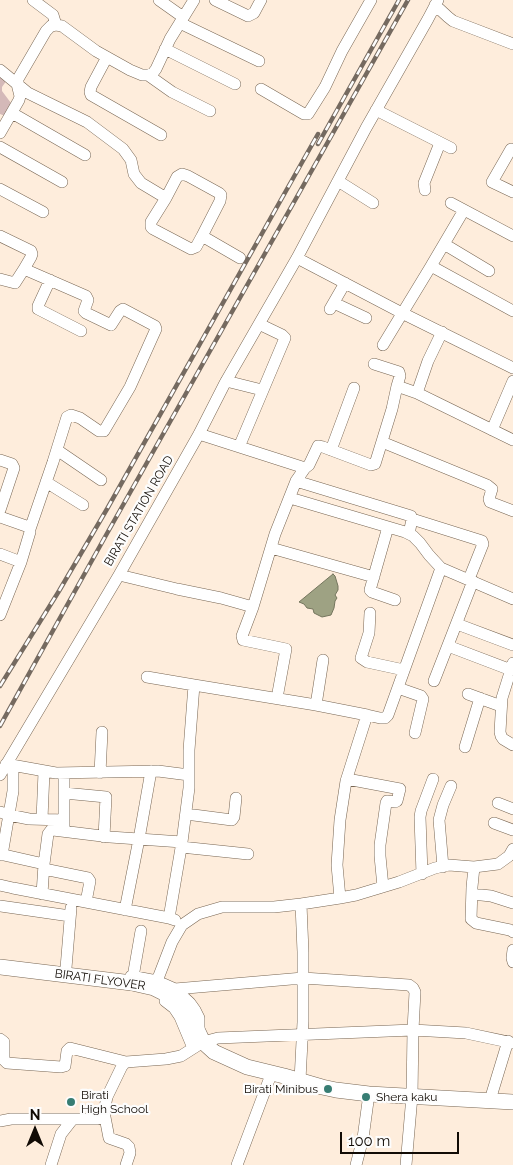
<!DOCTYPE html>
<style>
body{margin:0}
#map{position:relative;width:513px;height:1165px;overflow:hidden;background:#feeddc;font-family:Raleway,sans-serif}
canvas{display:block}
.north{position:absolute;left:10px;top:1105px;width:50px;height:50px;-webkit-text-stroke:4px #fdfdfd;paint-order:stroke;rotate:0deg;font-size:14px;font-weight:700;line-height:20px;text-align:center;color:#110b05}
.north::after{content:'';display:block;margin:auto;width:18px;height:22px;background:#110b05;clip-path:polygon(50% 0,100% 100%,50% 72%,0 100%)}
.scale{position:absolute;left:340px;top:1132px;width:119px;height:22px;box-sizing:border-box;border:2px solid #110b05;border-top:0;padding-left:6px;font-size:15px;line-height:18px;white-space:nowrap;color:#110b05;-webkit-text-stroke:4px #fdfdfd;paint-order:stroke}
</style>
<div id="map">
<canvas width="513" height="1165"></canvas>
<div class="north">N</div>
<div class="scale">100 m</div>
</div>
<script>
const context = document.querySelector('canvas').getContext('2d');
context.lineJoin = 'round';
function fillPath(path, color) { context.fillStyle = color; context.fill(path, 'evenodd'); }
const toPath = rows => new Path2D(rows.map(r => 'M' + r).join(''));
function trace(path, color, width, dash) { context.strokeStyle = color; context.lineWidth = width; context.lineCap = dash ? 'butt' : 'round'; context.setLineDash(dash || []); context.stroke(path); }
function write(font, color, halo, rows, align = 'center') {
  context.font = font + ' Raleway,sans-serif'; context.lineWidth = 4.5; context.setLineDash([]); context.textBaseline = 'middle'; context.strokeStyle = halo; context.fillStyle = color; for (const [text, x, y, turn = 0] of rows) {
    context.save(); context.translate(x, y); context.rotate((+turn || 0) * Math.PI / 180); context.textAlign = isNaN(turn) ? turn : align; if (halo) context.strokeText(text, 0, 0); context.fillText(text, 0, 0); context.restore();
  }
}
fillPath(toPath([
 [0,77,7,80,2,87,2,91,11,103,5,116,0,114]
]), '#d4b9b8');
const water = toPath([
 [333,574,335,576,338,586,338,590,335,595,337,598,335,601,334,608,331,615,322,617,314,613,313,609,307,608,304,604,299,602,333,574]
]);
fillPath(water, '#9ea283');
trace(water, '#74755d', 1);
const minor = toPath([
 [33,0,53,15,56,25],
 [159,0,183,17],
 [215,0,248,16,254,13,261,0],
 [435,5,448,17,453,21,513,44],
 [180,23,259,61],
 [165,49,235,84],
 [107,57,91,87,90,92,91,95,161,135],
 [0,70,28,93,87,122,123,149,131,160,134,174,141,183,166,198,151,222,151,227,153,229,191,249,196,247,202,236,240,258],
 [148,75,172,92,210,111],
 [261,89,304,114,308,114,325,87,342,51,371,0],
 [376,110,451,148],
 [12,113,85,155],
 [0,133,19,100,20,96,17,84,18,79,46,31,51,26,56,25,62,26,96,51,130,70,142,75,148,75,153,73,156,69,170,39,194,0],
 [0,147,62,182],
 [511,149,492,182,513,192],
 [338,181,373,203],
 [0,189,43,212],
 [425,190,424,183,440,143],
 [166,198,177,177,182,174,188,176,219,193,221,195,220,201,202,236],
 [451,203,513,236],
 [0,236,31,251,32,254,31,257,24,269,86,296,88,300,84,311,86,313,111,325,120,311,123,309,155,326,156,329,130,387,104,431,99,431,80,418,71,415,67,417,53,462,30,529],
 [444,244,489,271],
 [297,258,402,313,513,368],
 [431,266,464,210],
 [0,279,15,283,24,269],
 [50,280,38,306,38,309,81,331],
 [334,303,366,318],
 [330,309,345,283],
 [442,332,428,361,417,393,513,440],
 [383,345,431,266,513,311],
 [374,364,399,372,400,376,397,386],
 [226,381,262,390],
 [492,430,513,381],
 [382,442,487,485,492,489,489,499,490,502,513,511],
 [239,447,285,338,282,335,259,324],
 [57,450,101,480],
 [331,450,354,388],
 [0,460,12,464,14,468,0,510],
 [305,468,309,465,318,446,323,447,371,465,375,464,392,409,397,386,417,393],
 [296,481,411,516,412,519,409,534],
 [46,482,83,505],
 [290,498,405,532,413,536,420,543,429,555,441,568,513,599],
 [0,517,26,526,29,527,30,532,21,562,0,615],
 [412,519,482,541,483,544,469,579],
 [388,527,370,590,372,592,395,600],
 [271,548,374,577],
 [0,554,21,562],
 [119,575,177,589,221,598,253,607,275,534,296,481,305,468,199,434],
 [253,607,242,636,243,640,286,649,277,698],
 [370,613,369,633,361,658,367,662,404,670],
 [457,624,513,645],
 [448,646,511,670],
 [513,663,502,698,500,732,501,736,503,739,513,745],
 [147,677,194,685],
 [434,681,473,581],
 [398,688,421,696,423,699,415,733],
 [468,694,501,706],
 [316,705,323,660],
 [367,715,380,718,385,718,388,715,441,568],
 [465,747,480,698],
 [6,764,56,773,158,771,189,775],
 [100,773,102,732],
 [0,775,119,575,199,434,225,383,297,258,366,128,428,19,438,0],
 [347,779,400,789,397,801,395,802,387,801,386,803,380,845,380,856,383,887],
 [64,793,106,797,104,837],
 [498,803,513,809],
 [0,812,9,815,29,819,64,820],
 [186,814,232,820,234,817,236,798],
 [42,819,44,772],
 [494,823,513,830],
 [64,827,64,773],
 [181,847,248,854],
 [0,854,44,864,48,834,51,830,53,830,110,837,182,842],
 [2,855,13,791,13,766],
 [443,867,439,820,443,805,451,786],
 [474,867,472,887,471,919,476,923,510,930,513,932],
 [44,869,88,878,90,881,86,902],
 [422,874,420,817,421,811,433,779],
 [0,885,13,888,169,918,175,920],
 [42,894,44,864],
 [472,894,491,896,513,903],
 [0,906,70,916],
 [125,910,139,839,151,771],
 [169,918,182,842,189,788,189,750,194,685,316,705,367,715,346,781,340,820,337,865,340,898],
 [513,950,512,958,513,962],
 [66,968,71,908],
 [131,976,157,981,175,989,190,1003,195,1010,199,1018,199,1027],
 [133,977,141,931],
 [157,981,172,942,182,925,198,914,222,907,274,907,301,904,340,898,356,895,399,882,435,868,449,865,474,867,498,864,509,856,513,849],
 [175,989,303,978,409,985,413,988,415,992,413,1030,412,1096,406,1165],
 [165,1001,174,1008,180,1017,193,1048],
 [0,1039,4,1042,4,1060,7,1063,61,1067,65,1066,67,1051,70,1048,126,1062],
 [300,1080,303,1022,303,952,301,904],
 [490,1100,508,1041],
 [104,1112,109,1138,126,1144,129,1147,130,1153,126,1165],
 [0,1121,11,1119,98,1119,104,1112,107,1097,122,1066,126,1062,166,1059,181,1056,203,1042,218,1038,413,1030,466,1033,513,1043],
 [51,1165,61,1134,72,1120],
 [237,1165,272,1072],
 [356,1165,363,1138,369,1094]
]);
const major = toPath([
 [0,967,132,983,154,988,170,996,184,1008,193,1021,203,1042,214,1052,247,1067,284,1076,322,1087,336,1090,369,1094,513,1102]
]);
trace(minor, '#786653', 12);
trace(major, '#786653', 16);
trace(minor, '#fff', 11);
trace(major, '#fff', 15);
const rail = toPath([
 [318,144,399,0],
 [0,686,59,591,107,509,318,134],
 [0,726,105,537,408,0]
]);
trace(rail, '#756a60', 4.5);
trace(rail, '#fdfdfd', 2.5, [8]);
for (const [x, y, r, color] of [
 [328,1089,5,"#377d73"],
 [366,1097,5,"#377d73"],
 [71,1102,5,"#377d73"]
]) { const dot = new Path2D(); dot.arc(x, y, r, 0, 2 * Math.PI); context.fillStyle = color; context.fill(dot); trace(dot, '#fdfdfd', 2); }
write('12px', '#110b05', '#fdfdfd', [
 ["BIRATI STATION ROAD",139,511,-60],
 ["BIRATI FLYOVER",100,980,8]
]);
write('12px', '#110b05', '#fdfdfd', [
 ["Birati Minibus",318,1089,"right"],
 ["Birati",81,1095],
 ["High School",81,1109],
 ["Shera kaku",376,1097]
], 'left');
</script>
